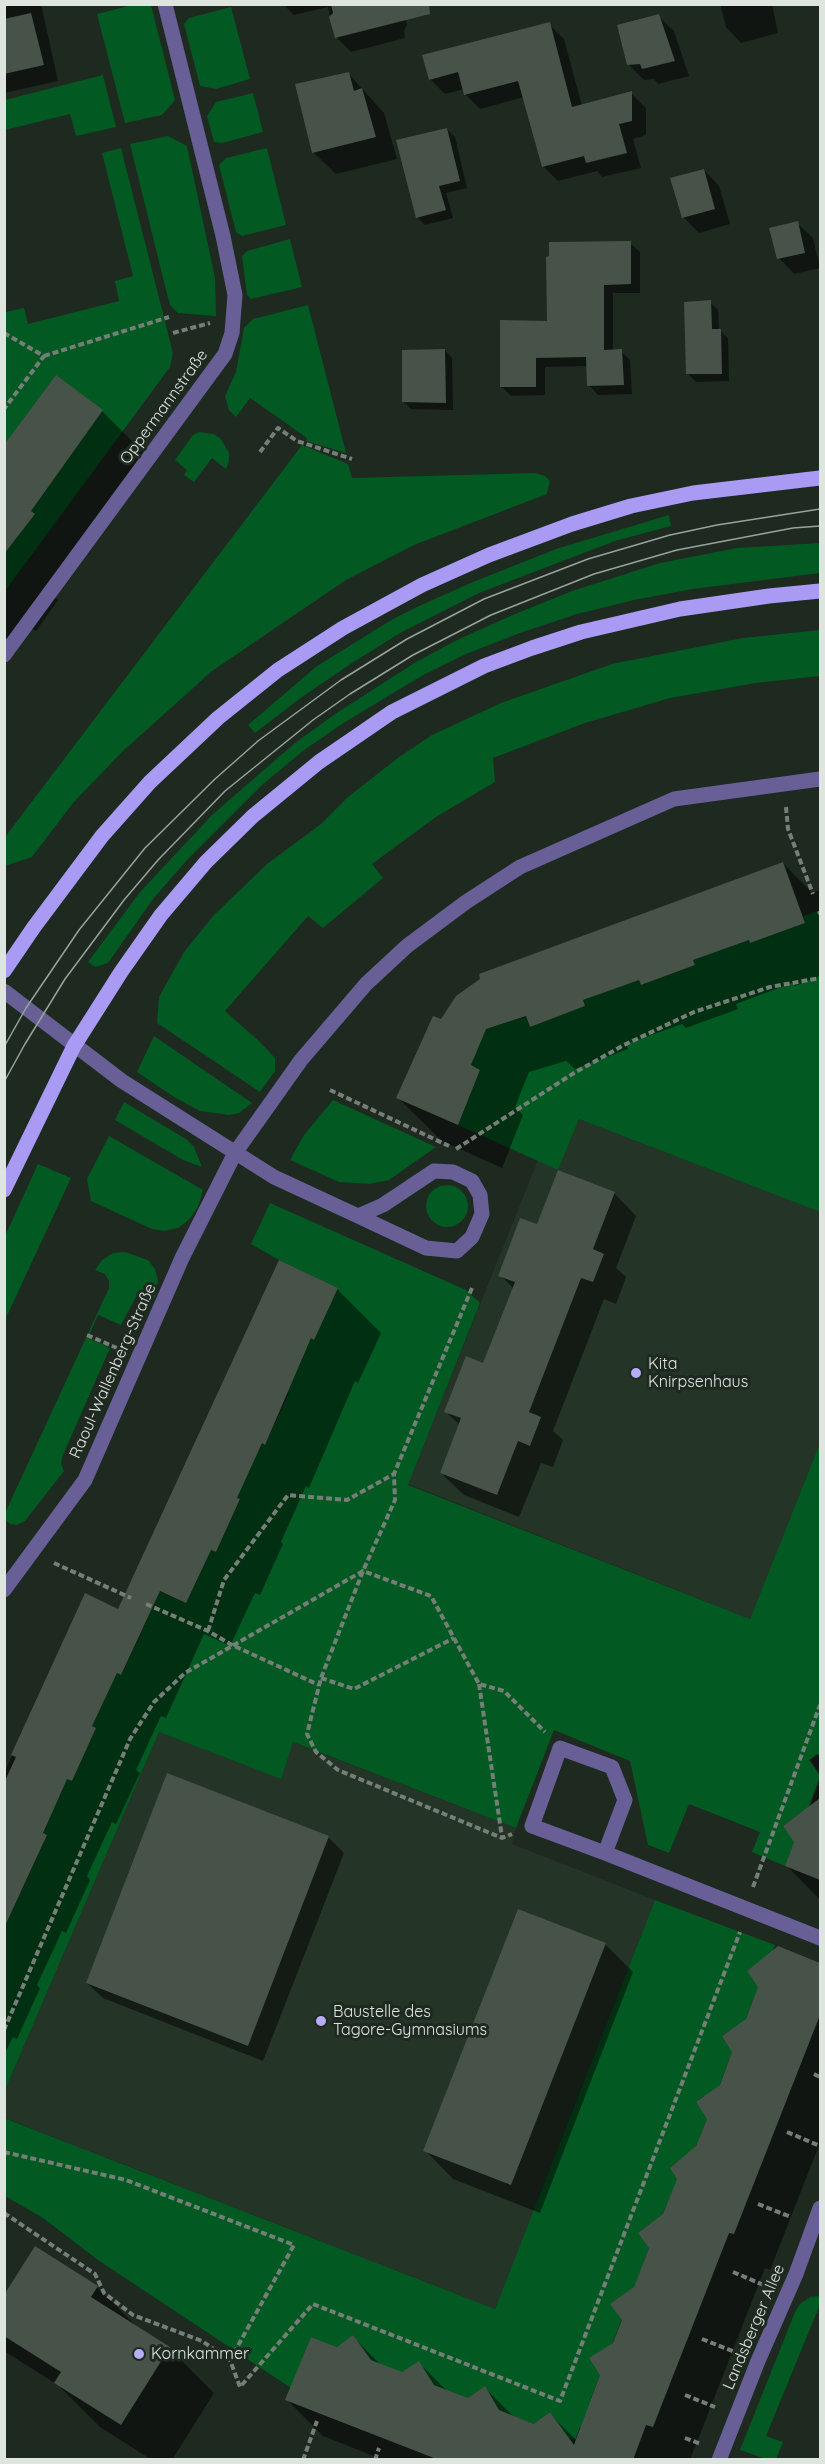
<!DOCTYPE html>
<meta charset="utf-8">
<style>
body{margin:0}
#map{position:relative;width:825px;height:2464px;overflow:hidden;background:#1e2920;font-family:Quicksand,sans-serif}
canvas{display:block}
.frame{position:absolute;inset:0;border:6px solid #dee5de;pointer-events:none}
</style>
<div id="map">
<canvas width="825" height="2464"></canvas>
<div class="frame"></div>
</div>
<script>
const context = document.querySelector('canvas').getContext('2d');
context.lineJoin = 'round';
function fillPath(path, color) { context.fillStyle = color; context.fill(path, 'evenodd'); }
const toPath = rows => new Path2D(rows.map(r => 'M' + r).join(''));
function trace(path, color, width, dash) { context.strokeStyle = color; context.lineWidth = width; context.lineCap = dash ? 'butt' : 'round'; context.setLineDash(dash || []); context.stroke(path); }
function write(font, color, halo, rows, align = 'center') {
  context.font = font + ' Quicksand,sans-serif'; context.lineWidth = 6; context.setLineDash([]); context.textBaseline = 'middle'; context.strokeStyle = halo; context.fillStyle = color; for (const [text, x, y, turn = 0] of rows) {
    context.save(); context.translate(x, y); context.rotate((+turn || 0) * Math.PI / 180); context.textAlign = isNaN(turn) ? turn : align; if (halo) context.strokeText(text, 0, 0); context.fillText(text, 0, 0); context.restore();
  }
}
fillPath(toPath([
 [579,1119,820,1212,820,1443,750,1619,408,1484,538,1160,558,1169],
 [159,1732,280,1778,292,1742,516,1828,512,1844,655,1900,495,2309,5,2118,5,2090]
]), '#243426');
fillPath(toPath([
 [132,5,151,5,175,100,162,115,125,123,97,14],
 [231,7,250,79,216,89,200,86,184,24,189,18],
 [103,75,116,127,76,136,70,114,5,130,5,100],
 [253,93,263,132,222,143,214,142,207,116,216,102],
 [168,136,187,146,215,278,216,316,178,313,170,305,165,286,130,144],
 [121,148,173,353,170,367,5,591,4,309,6,312,24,308,28,324,119,301,115,281,133,276,102,153],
 [267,148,286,225,242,236,236,232,219,165,226,158],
 [290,239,302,287,251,299,247,295,242,256,247,251],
 [308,305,346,453,306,441,307,438,250,398,236,417,229,410,225,396,236,372,244,328,253,319],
 [199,432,214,434,221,439,229,453,229,461,226,469,212,458,194,482,184,475,187,470,175,460,193,435],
 [302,445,348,464,352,478,535,473,545,476,550,481,547,494,414,545,346,580,212,671,122,752,73,803,32,857,5,866,5,837],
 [669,515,671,526,615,541,479,593,402,632,352,663,302,697,255,733,248,725,317,666,393,619,419,606,473,582,556,549],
 [820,543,820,573,693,589,634,600,577,614,520,633,466,654,423,675,342,724,303,751,262,785,187,860,153,899,108,963,95,967,88,962,140,892,213,814,295,743,335,714,416,662,459,639,515,614,572,591,660,563,737,548],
 [820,630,820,676,756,683,670,698,585,723,493,758,495,782,436,817,372,864,383,878,323,928,308,916,225,1011,260,1042,275,1058,275,1071,260,1092,157,1023,159,997,184,952,213,916,267,864,321,824,348,797,399,757,432,735,501,703,612,664,743,638],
 [820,910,820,1212,579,1119,558,1170,458,1125,480,1070,471,1066,485,1027,495,1020,498,1025,526,1017,530,1026,585,1006,583,1000,638,978,641,985,695,965,693,960,748,937,750,943,805,923,803,916],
 [154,1036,252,1103,239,1113,229,1115,200,1111,174,1097,137,1072],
 [333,1100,436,1147,389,1180,370,1184,339,1182,290,1160,304,1135],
 [124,1102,186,1139,194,1147,202,1167,183,1160,115,1120],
 [109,1136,203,1190,198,1207,189,1220,178,1228,164,1231,152,1229,91,1201,87,1179],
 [38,1164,71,1178,5,1320,5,1236],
 '426 1206a21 21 0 1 1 42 0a21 21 0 1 1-42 0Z',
 [270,1203,466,1290,480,1303,408,1485,750,1619,820,1443,820,1759,817,1754,809,1760,820,1776,802,1824,792,1819,783,1826,795,1840,785,1866,752,1852,760,1832,689,1804,669,1853,648,1845,630,1761,554,1730,516,1828,293,1742,281,1779,159,1732,5,2090,4,1916,22,1890,47,1835,43,1833,66,1778,72,1781,96,1728,92,1726,115,1672,122,1674,146,1622,154,1589,186,1603,210,1550,216,1552,240,1500,237,1498,260,1443,265,1445,289,1393,287,1392,309,1337,313,1339,338,1288,279,1260,251,1244],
 [125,1252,148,1260,155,1269,158,1280,155,1298,144,1294,136,1297,121,1325,98,1315,88,1338,110,1348,63,1455,61,1463,64,1471,25,1521,17,1525,10,1524,5,1520,5,1513,109,1288,109,1281,105,1274,95,1270,102,1260,113,1253],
 [655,1900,775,1945,764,1974,756,1964,747,1971,759,1985,738,2040,730,2030,722,2036,733,2050,712,2105,704,2096,696,2102,708,2116,686,2171,678,2161,670,2168,682,2182,665,2208,590,2401,601,2405,592,2430,580,2427,575,2440,546,2429,556,2420,550,2412,536,2425,349,2352,359,2344,353,2335,339,2348,311,2337,291,2388,98,2260,43,2218,5,2196,4,2118,495,2309],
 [820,2296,820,2308,819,2307,766,2436,783,2442,776,2459,766,2459,740,2450,795,2312,800,2304,810,2297]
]), '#035922');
fillPath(toPath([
 [4,4,41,4,58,81,4,93],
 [283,4,397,4,405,17,407,25,404,31,405,38,351,52,336,37,328,7,294,15],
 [720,4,772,4,778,33,741,43,726,27],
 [658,16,674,31,689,76,658,84,654,79,644,80,629,65],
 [549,24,564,39,582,106,631,93,646,108,646,135,633,139,641,168,602,177,597,171,558,181,543,166,524,97,480,109,465,94,464,89,445,94,430,79],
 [348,73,384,113,397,159,336,174,313,152],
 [447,129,455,137,467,188,446,193,453,218,425,225,417,217],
 [704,170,719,186,730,224,699,233,683,217],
 [797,223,813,238,820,268,794,274,779,258],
 [630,243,640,252,640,293,613,293,613,351,621,351,630,360,632,394,598,395,589,385,588,366,545,367,545,395,511,396,502,387,549,322],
 [710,302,718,310,719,330,728,338,729,381,696,382,688,374],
 [445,350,452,358,453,410,411,409,404,402],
 [56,377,102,411,146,455,52,593,58,600,36,631,28,626,4,658,4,448],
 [783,863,812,893,820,890,820,976,795,986,792,983,736,1004,738,1009,686,1028,682,1024,626,1044,628,1049,575,1069,566,1061,529,1072,515,1107,523,1115,502,1168,442,1141,398,1098,441,1021],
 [614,1193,636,1216,616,1268,626,1277,616,1304,604,1299,553,1431,563,1440,553,1467,541,1463,519,1517,464,1495,441,1473,460,1425,446,1412,484,1365,514,1289,500,1275,538,1226],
 [337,1289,381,1333,358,1383,355,1381,309,1488,306,1486,281,1542,283,1544,260,1595,255,1593,230,1646,204,1634,166,1718,161,1716,136,1770,140,1773,116,1824,112,1822,87,1876,90,1880,66,1933,62,1931,37,1985,40,1988,17,2039,13,2037,4,2055,4,1773,85,1595,119,1611],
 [820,1753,820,1774,810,1760],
 [820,1780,820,1900,787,1866],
 [328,1837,344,1853,263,2061,103,1998,87,1983],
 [605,1944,633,1972,540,2213,453,2179,425,2150],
 [779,1948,820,1964,820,2143,770,2270,765,2268,690,2460,384,2460,323,2436,287,2400,337,2349,353,2337,382,2366,402,2374,419,2363,448,2392,468,2400,485,2388,515,2418,535,2426,550,2414,577,2441,664,2215,697,2147,747,2020],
 [97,2287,139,2329,169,2348,214,2393,172,2460,152,2460,100,2427,58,2385,4,2351,4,2292,7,2293]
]), '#0007');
fillPath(toPath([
 [331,4,429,4,430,14,335,38,329,17,333,13],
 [31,13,44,65,4,74,4,19],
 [659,14,675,61,642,69,640,64,627,65,617,25],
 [550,22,572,107,632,91,632,121,619,124,627,153,586,163,584,156,542,167,518,81,464,95,458,72,429,80,422,55],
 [349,72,354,91,362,88,376,137,312,153,295,84],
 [447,128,460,181,439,186,446,210,416,218,396,140],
 [704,169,715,209,682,218,670,178],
 [798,221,805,253,777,259,769,228],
 [631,241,631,284,604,285,604,350,622,349,624,385,587,386,586,357,536,358,536,387,500,387,500,320,547,321,546,257,549,256,549,242],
 [711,300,712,329,721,329,722,374,686,374,684,302],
 [445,349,446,403,402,402,402,350],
 [56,375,103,410,31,511,35,514,4,554,4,445],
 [783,862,805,923,750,943,749,940,693,960,695,965,641,985,639,980,583,1000,585,1006,530,1027,526,1016,486,1029,471,1065,480,1070,458,1125,396,1098,433,1016,441,1019,456,996,480,979,479,974],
 [558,1170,615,1192,593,1249,604,1254,593,1282,581,1278,529,1412,541,1417,530,1446,518,1441,497,1495,440,1473,461,1418,444,1412,466,1356,483,1363,515,1282,498,1276,520,1218,537,1224],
 [279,1260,338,1288,314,1340,311,1338,265,1445,262,1443,237,1498,240,1499,216,1552,211,1550,186,1603,160,1591,121,1675,117,1673,92,1726,96,1728,72,1781,67,1779,43,1833,47,1835,4,1928,4,1783,16,1757,11,1755,85,1593,118,1609],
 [167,1773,329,1836,248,2046,86,1983],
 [820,1798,820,1880,785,1866,794,1842,783,1826],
 [518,1909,606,1943,511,2185,423,2151],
 [778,1946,820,1963,820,2015,734,2234,729,2233,653,2427,646,2425,633,2460,439,2460,285,2400,311,2337,337,2347,353,2335,371,2360,402,2372,419,2361,434,2385,468,2398,485,2386,499,2410,534,2424,550,2412,574,2445,600,2375,589,2358,613,2343,622,2320,610,2304,634,2287,649,2248,638,2233,663,2214,677,2179,670,2168,696,2146,707,2119,696,2102,720,2085,732,2052,722,2036,746,2019,758,1987,747,1971],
 [35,2246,98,2286,91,2297,170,2347,121,2425,54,2383,61,2372,4,2336,4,2295]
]), '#475248');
trace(toPath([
 [4,162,6,162],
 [4,333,44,356,4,409],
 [173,333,210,323],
 [44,356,169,317],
 [260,452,278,428,297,441,352,459],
 [786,807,788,829,813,894],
 [819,911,820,914],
 [330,1090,449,1146],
 [456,1149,574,1073,624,1045,694,1012,770,987,820,978],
 [472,1288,394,1474,395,1500,363,1571,321,1678,307,1734,316,1752,338,1770,502,1838,512,1834],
 [87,1335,117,1348],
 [54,1563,131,1598],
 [146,1604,208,1631,232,1645,319,1685],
 [208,1631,224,1580,288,1495,347,1500,394,1474],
 [321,1678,354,1689,454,1638],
 [479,1684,502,1837],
 [753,1887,820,1705],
 [4,2030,130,1739,154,1702,185,1673,363,1571,431,1596,479,1684,504,1691,545,1732],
 [814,2074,820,2077],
 [787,2132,820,2146],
 [4,2152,126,2180,294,2245,230,2360],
 [758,2204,791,2217],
 [4,2213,95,2274,104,2293,133,2315,202,2341,230,2360,240,2387,313,2304,560,2401,740,1932],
 [733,2272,766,2286],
 [702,2339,735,2352],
 [685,2395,715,2407],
 [685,2438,701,2444],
 [303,2460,317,2421],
 [375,2460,379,2448]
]), '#767f77', 4, [6, 3]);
trace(toPath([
 [4,655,225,354,232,333,235,295,223,236,165,4],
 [4,991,122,1081,274,1177,358,1216,383,1205,434,1171,453,1172,472,1181,480,1195,482,1214,472,1237,457,1251,426,1248,358,1216],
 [4,1590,85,1480,182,1258,235,1153,301,1060,366,984,407,946,466,902,520,867,674,799,820,779],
 [605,1853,625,1800,612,1767,560,1748,532,1826,605,1853,820,1938],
 [719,2460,758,2361,796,2274,820,2208]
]), '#675f95', 15);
trace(toPath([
 [4,971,34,927,102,836,150,782,218,718,278,670,343,628,422,585,489,555,572,524,631,506,693,493,820,478],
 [4,1190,74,1046,121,972,161,915,206,862,253,816,319,762,392,712,484,666,532,648,581,632,680,609,769,596,820,591]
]), '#a99bf4', 15);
trace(toPath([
 [4,1047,26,1008,79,930,145,848,215,779,258,741,341,680,407,639,484,599,588,559,670,535,717,525,820,509],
 [4,1082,25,1044,65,979,124,900,158,860,225,791,313,720,350,694,413,655,491,615,594,574,677,550,793,528,820,526]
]), '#9aa39b', 1.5);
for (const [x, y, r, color] of [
 [636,1373,6,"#b6acf8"],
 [321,2021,6,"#b6acf8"],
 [139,2354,6,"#b6acf8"]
]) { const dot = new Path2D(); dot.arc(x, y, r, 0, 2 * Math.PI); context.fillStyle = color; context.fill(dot); trace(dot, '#1e2920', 2); }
write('16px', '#dee5de', '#1e2920', [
 ["Oppermannstraße",164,407,-54],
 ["Raoul-Wallenberg-Straße",113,1371,-66],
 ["Landsberger Allee",754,2327,-67]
]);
write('16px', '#dee5de', '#1e2920', [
 ["Kita",648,1364],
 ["Knirpsenhaus",648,1382],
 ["Baustelle des",333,2012],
 ["Tagore-Gymnasiums",333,2030],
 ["Kornkammer",151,2354]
], 'left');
</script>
